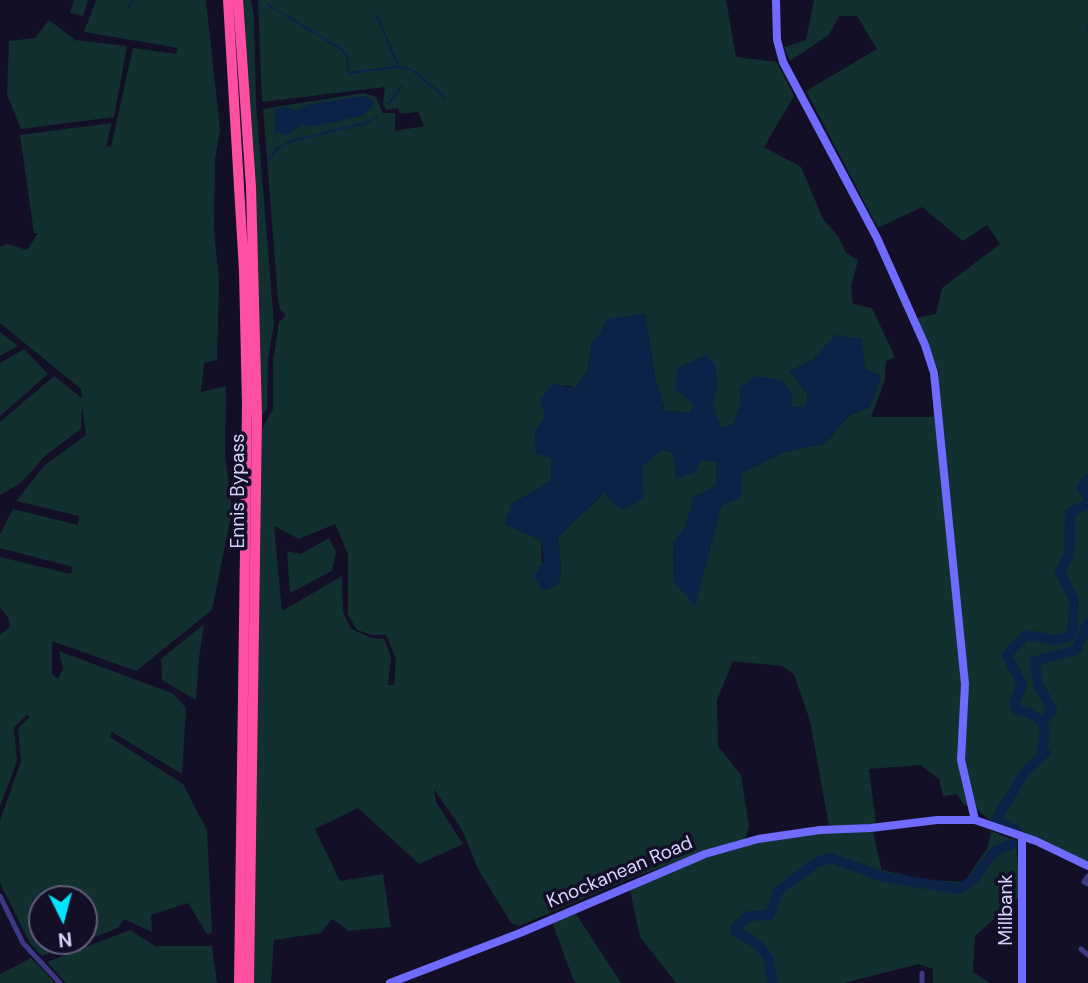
<!DOCTYPE html>
<style>
body{margin:0}
#map{position:relative;width:1088px;height:983px;overflow:hidden;background:#130f26;font-family:"DM Sans",sans-serif}
canvas{display:block}
.north{position:absolute;left:28px;top:885px;width:70px;height:70px;box-sizing:border-box;background:#130f26;border:2px solid #625e7d;border-radius:50%;rotate:174deg;font-size:19px;font-weight:700;line-height:28px;text-align:center;color:#d9d4ff}
.north::after{content:'';display:block;margin:auto;width:24px;height:32px;background:#00e5ff;clip-path:polygon(50% 0,100% 100%,50% 72%,0 100%)}
</style>
<div id="map">
<canvas width="1088" height="983"></canvas>
<div class="north">N</div>
</div>
<script>
const context = document.querySelector('canvas').getContext('2d');
context.lineJoin = 'round';
function fillPath(path, color) { context.fillStyle = color; context.fill(path, 'evenodd'); }
const toPath = rows => new Path2D(rows.map(r => 'M' + r).join(''));
function trace(path, color, width, dash) { context.strokeStyle = color; context.lineWidth = width; context.lineCap = dash ? 'butt' : 'round'; context.setLineDash(dash || []); context.stroke(path); }
function write(font, color, halo, rows, align = 'center') {
  context.font = font + ' "DM Sans",sans-serif'; context.lineWidth = 7; context.setLineDash([]); context.textBaseline = 'middle'; context.strokeStyle = halo; context.fillStyle = color; for (const [text, x, y, turn = 0] of rows) {
    context.save(); context.translate(x, y); context.rotate((+turn || 0) * Math.PI / 180); context.textAlign = isNaN(turn) ? turn : align; if (halo) context.strokeText(text, 0, 0); context.fillText(text, 0, 0); context.restore();
  }
}
fillPath(toPath([
 [74,0,88,0,83,16,70,13],
 [96,0,206,0,220,130,215,160,214,230,219,280,217,360,204,363,201,392,226,386,225,456,232,511,212,610,136,671,52,641,52,674,58,679,63,669,59,651,174,694,186,708,182,774,112,732,110,737,183,784,207,830,212,933,207,934,188,903,151,915,152,932,124,919,118,928,84,941,84,899,42,899,42,941,83,941,42,956,30,943,0,883,0,820,21,762,18,728,30,717,27,715,14,727,17,761,0,806,0,635,10,626,8,617,0,608,0,557,71,574,73,567,0,548,0,535,13,509,78,525,79,516,16,501,45,465,86,435,82,406,81,429,45,456,21,483,0,495,0,422,54,376,82,398,81,389,0,323,0,247,7,244,27,250,38,233,34,233,20,135,112,123,106,146,111,147,133,48,176,54,178,48,84,32],
 [238,0,251,0,254,16,256,104,274,323,268,360,267,409,261,417],
 [258,0,726,0,736,57,777,62,794,96,764,147,801,167,823,219,838,236,846,253,858,260,851,287,853,304,872,308,895,357,886,361,885,380,871,417,937,417,939,372,916,318,936,314,942,288,1000,244,987,225,963,241,922,207,878,228,806,91,877,49,857,16,839,16,829,35,790,61,784,47,806,40,814,0,1088,0,1088,862,1040,839,1015,833,991,821,975,808,964,805,957,794,943,796,939,779,920,765,869,769,876,824,829,826,810,721,794,674,782,666,733,661,717,700,718,746,741,775,749,827,745,839,639,875,519,926,511,923,478,869,462,830,434,789,436,802,463,844,419,864,358,808,315,829,340,881,383,874,391,927,349,931,332,919,321,933,274,940,271,983,254,983,262,429,273,409,273,362,279,322,286,315,280,309,278,299,263,109,364,93,376,97,383,113,395,113,395,131,424,126,418,112,401,114,398,108,386,110,383,104,385,87,262,102],
 [645,314,656,382,665,411,690,413,694,405,678,368,689,364,717,385,712,406,721,428,734,424,741,402,740,387,792,408,806,407,808,395,790,371,813,360,836,335,865,368,870,407,848,416,826,443,784,452,742,473,721,506,695,605,674,582,673,543,685,528,694,497,716,486,717,462,662,450,604,493,558,536,561,570,558,585,543,590,541,540,505,524,512,504,551,481,552,457,535,432,566,385,576,388,588,370,592,341],
 [335,524,348,554,348,615,357,630,372,635,386,635,396,659,394,685,388,685,391,657,384,639,372,638,351,629,343,612,342,576,282,611,274,526,299,539],
 [49,20,75,40,127,46,114,117,21,129,7,94,9,41,35,38],
 [0,332,18,346,0,356],
 [24,349,48,374,0,416,0,363],
 [329,538,336,552,332,571,290,593,287,551,301,554],
 [204,624,199,658,196,700,162,680,161,659],
 [873,831,882,872,883,870,926,880,964,882,988,847,991,831,1016,841,1020,896,975,936,973,972,990,983,933,983,933,969,919,964,844,983,676,983,640,937,630,890,707,856,758,842,827,833],
 [576,914,621,983,576,983,573,979,552,922],
 [130,930,155,946,212,946,217,983,66,983,47,962],
 [31,958,55,983,0,983,0,974]
]), '#12302f');
fillPath(toPath([
 [364,96,373,100,372,107,362,116,310,127,302,124,287,135,274,132,276,109,286,107,298,111,307,105],
 [645,314,656,382,665,411,690,413,694,405,675,389,678,368,706,355,715,364,717,385,713,406,721,428,734,424,741,402,740,387,756,376,782,380,792,393,792,407,806,407,808,395,790,371,813,360,836,335,862,339,865,368,881,376,870,407,848,416,826,443,784,452,742,473,740,498,721,506,695,606,674,582,673,543,685,527,694,497,716,486,717,462,700,460,696,472,676,479,673,452,662,450,642,467,644,499,621,510,604,493,558,536,561,570,558,585,542,590,534,576,544,561,541,540,505,524,512,504,551,481,552,458,536,454,535,432,545,416,540,399,553,384,576,388,588,370,592,341,599,336,606,319]
]), '#0c2248');
trace(toPath([
 [267,4,341,49,347,56,349,73,398,67,412,70,445,97],
 [128,7,134,0],
 [376,14,398,66],
 [1088,27,1088,32],
 [388,104,402,86],
 [269,161,276,149,292,141,366,123,377,116]
]), '#0c2248', 2);
trace(toPath([
 [1088,479,1082,487,1088,497],
 [1042,722,1052,710,1038,684,1035,661,1076,650,1088,623],
 [1017,831,995,821,1024,773,1045,753,1042,747,1045,733,1042,722,1030,713,1016,710,1014,703,1022,685,1007,655,1026,635,1056,640,1069,637,1073,629,1074,600,1060,572,1069,554,1070,512,1088,504],
 [773,983,768,958,759,945,735,931,736,927,749,916,770,915,778,891,817,862,831,858,884,877,959,889,973,880,994,852,1013,843]
]), '#0c2248', 10);
trace(toPath([
 [1088,876,1084,882,1088,884],
 [0,896,23,943,60,983],
 [1081,949,1088,955],
 [922,983,922,973]
]), '#3d3a85', 5);
trace(toPath([
 [776,0,777,40,783,62,877,238,925,345,934,373,965,684,961,760,975,820],
 [390,983,520,933,705,854,758,839,820,830,871,828,937,820,975,820,1036,841,1088,866],
 [1022,983,1022,837]
]), '#6f6bff', 8);
trace(toPath([
 [228,0,244,271,247,405,239,983],
 [238,0,251,187,257,418,249,983]
]), '#ff4fa3', 10);
write('19px', '#d9d4ff', '#130f26', [
 ["Ennis Bypass",239,491,-90],
 ["Knockanean Road",620,873,-23],
 ["Millbank",1007,910,-90]
]);
</script>
